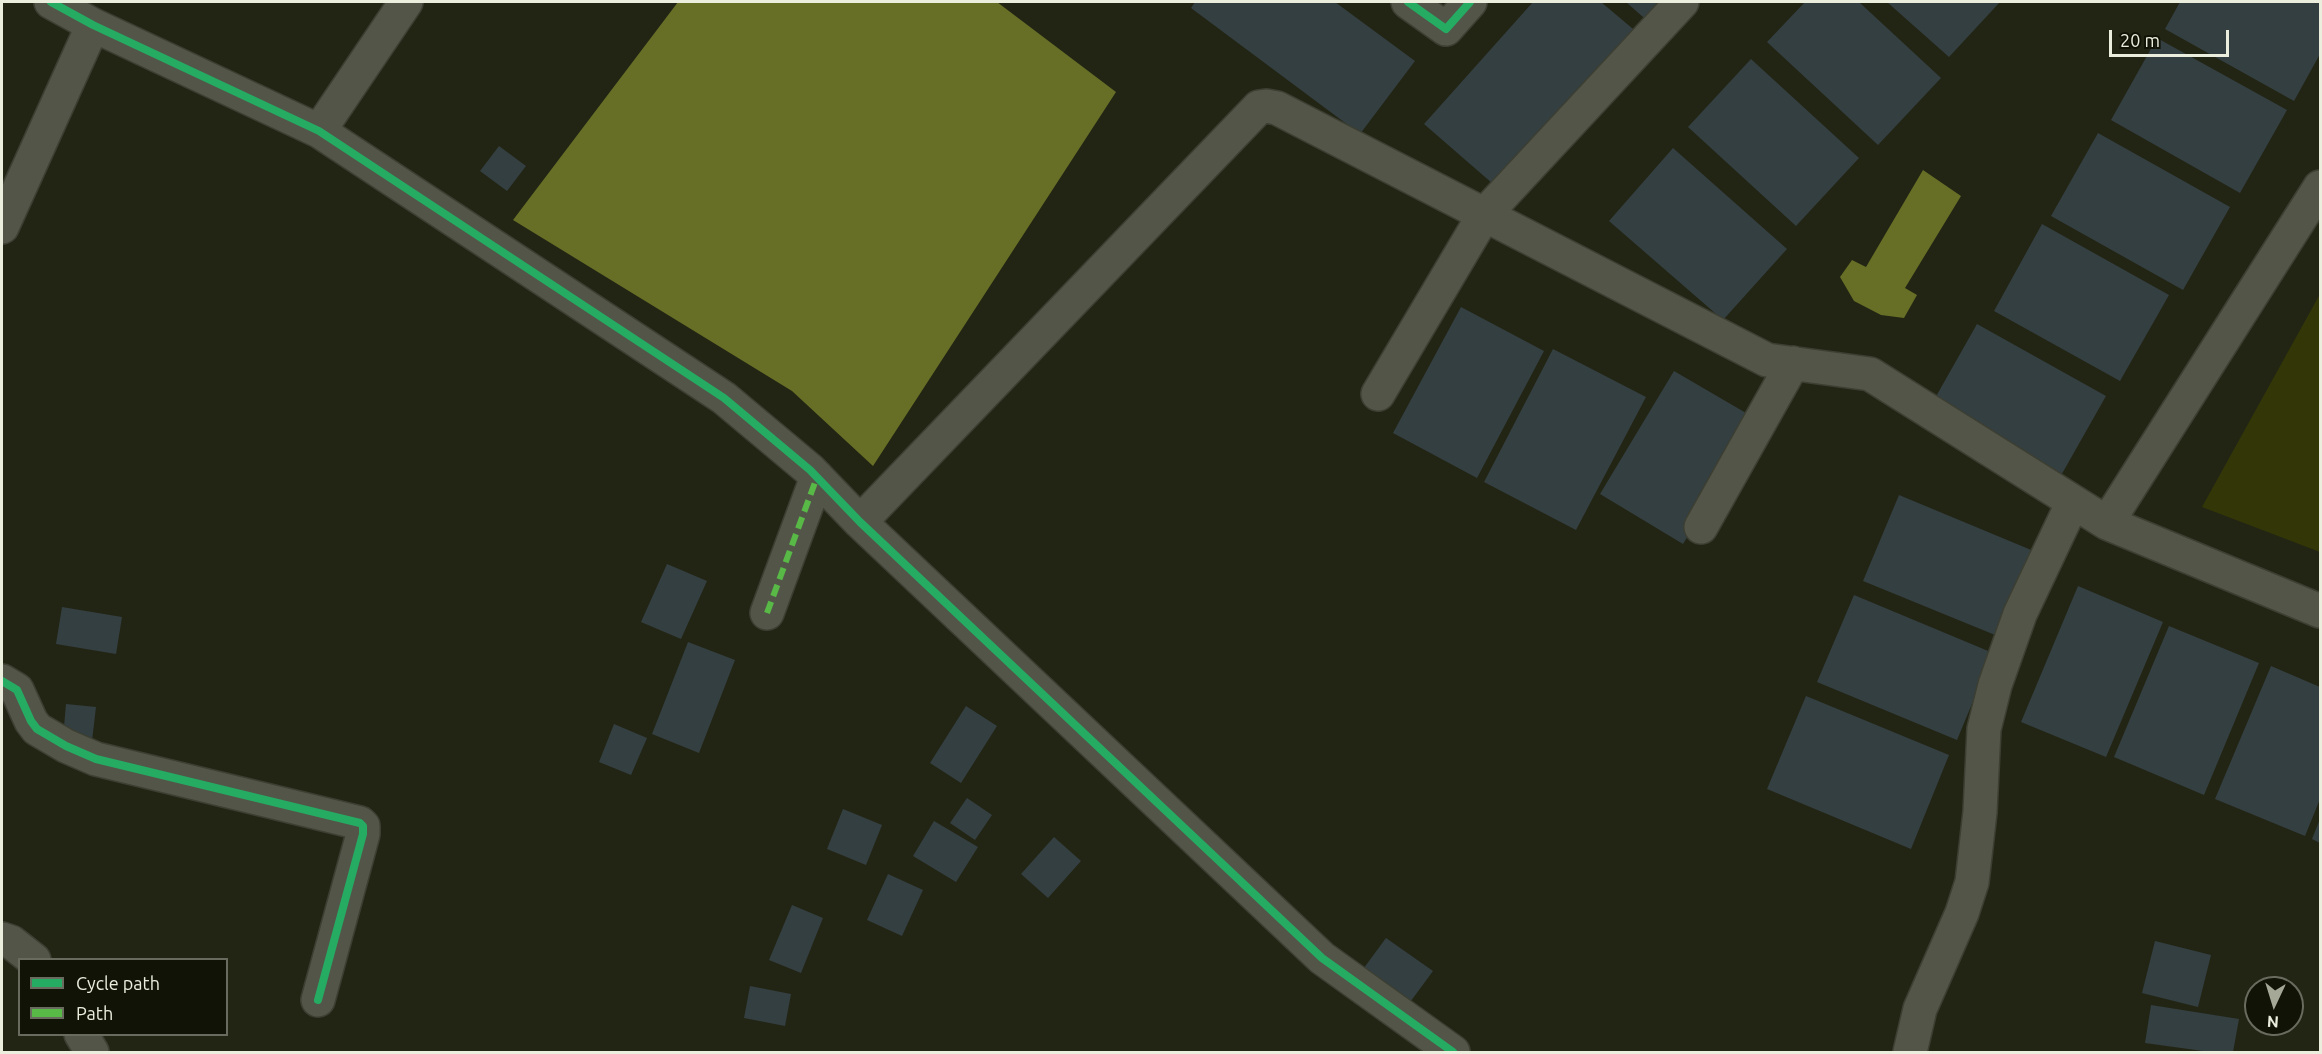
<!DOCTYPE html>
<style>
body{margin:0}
#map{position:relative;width:2322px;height:1054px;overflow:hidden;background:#232514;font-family:Ubuntu,sans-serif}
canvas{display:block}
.frame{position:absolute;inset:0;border:3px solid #ebeedd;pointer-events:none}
.legend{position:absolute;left:18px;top:958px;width:210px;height:78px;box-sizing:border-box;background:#111307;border:2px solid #686b5d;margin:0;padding:8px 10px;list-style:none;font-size:18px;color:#ebeedd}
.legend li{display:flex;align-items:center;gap:12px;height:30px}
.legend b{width:30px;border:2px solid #686b5d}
.north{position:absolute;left:2244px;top:976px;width:60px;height:60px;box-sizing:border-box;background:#111307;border:2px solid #686b5d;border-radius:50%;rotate:184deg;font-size:16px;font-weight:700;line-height:24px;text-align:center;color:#ebeedd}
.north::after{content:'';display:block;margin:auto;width:21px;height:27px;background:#a5a897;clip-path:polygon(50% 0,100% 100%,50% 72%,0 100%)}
.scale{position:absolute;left:2109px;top:30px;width:120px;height:27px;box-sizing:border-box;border:3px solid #ebeedd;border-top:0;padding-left:8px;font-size:18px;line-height:21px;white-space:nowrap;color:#ebeedd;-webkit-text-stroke:4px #111307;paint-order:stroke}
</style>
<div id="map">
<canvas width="2322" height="1054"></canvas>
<div class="frame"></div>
<ul class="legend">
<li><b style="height:8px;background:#26ab63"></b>Cycle path</li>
<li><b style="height:8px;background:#58b947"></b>Path</li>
</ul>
<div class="north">N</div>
<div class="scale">20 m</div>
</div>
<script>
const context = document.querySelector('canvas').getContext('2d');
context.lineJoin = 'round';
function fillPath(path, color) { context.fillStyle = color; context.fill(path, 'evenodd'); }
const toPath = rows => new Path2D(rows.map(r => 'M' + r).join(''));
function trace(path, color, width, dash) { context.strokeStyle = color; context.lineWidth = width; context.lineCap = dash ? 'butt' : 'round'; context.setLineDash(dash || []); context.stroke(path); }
fillPath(toPath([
 [2320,294,2320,552,2202,507]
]), '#333707');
fillPath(toPath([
 [678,2,997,2,1116,92,873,466,792,391,513,220],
 [1923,170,1961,196,1905,288,1917,295,1904,318,1881,315,1854,301,1840,277,1852,260,1866,267]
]), '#676e26');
fillPath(toPath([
 [1195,2,1335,2,1415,61,1360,134,1191,8],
 [1533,2,1601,2,1639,34,1500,190,1424,124],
 [1626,2,1673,2,1652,25],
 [1805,2,1859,2,1941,78,1878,145,1767,42],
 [1887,2,2000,2,1949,57],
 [2180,2,2320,3,2320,54,2294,101,2165,29],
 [2157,38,2287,110,2240,193,2111,120],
 [1751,59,1859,158,1796,226,1688,127],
 [2098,133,2230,207,2183,290,2051,216],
 [499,146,526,166,507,191,480,171],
 [1673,148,1787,249,1723,320,1609,221],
 [2042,224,2169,295,2120,381,1994,311],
 [1461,307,1544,351,1477,478,1393,433],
 [1977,324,2106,396,2059,479,1930,407],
 [1553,349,1646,397,1576,530,1484,482],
 [1674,371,1758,420,1683,544,1600,494],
 [1899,495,2036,552,2000,637,1863,581],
 [667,564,707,581,681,639,641,622],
 [2078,586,2163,622,2106,757,2021,722],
 [1854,595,1993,653,1957,740,1817,682],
 [62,607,122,617,116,654,56,644],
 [2169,626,2259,663,2204,795,2114,757],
 [688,642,735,660,699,753,652,734],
 [2271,666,2320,687,2320,799,2305,836,2215,799],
 [1806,696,1949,755,1911,849,1767,789],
 [66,704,96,707,92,741,63,738],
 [966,706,997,726,961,783,930,763],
 [614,724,647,738,631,775,599,762],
 [967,798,992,815,975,840,950,823],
 [843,809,882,825,866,865,827,849],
 [2320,819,2320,843,2312,839],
 [934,821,978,847,956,882,913,856],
 [1054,837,1081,861,1048,898,1021,874],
 [888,874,923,890,902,936,867,920],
 [792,905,823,918,801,973,769,960],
 [1386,938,1433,971,1405,1009,1358,976],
 [2155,941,2211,955,2198,1007,2142,993],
 [750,986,791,994,785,1026,744,1018],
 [2151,1005,2239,1019,2233,1052,2210,1052,2145,1043]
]), '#343f42');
const minor = toPath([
 [51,2,93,25,319,131,724,398,810,470,860,522,1322,958,1453,1052],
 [1408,2,1446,29,1470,2],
 [319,131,406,2],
 [2,227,93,25],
 [1378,394,1484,215,1682,2],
 [860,522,1259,107,1266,106,1277,108,1767,360,1870,374,2107,523,2320,187],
 [2107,523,2320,611],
 [1701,527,1793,363],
 [767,613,817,477],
 [2,681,17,690,31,721,37,729,66,746,96,759,360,823,363,826,363,834,318,1000],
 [2,939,11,942,34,960],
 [81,1034,92,1052],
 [1910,1052,1920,1009,1962,913,1972,882,1980,812,1984,729,1995,685,2020,614,2073,502]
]);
trace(minor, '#3c3f32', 36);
trace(minor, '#535549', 33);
trace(toPath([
 [767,613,817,477]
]), '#58b947', 6, [12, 6]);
trace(toPath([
 [51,2,93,25,319,131,724,398,810,470,860,522,1322,958,1453,1052],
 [1408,2,1446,29,1470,2],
 [2,681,17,690,31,721,37,729,66,746,96,759,360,823,363,826,363,834,318,1000]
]), '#26ab63', 8);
</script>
